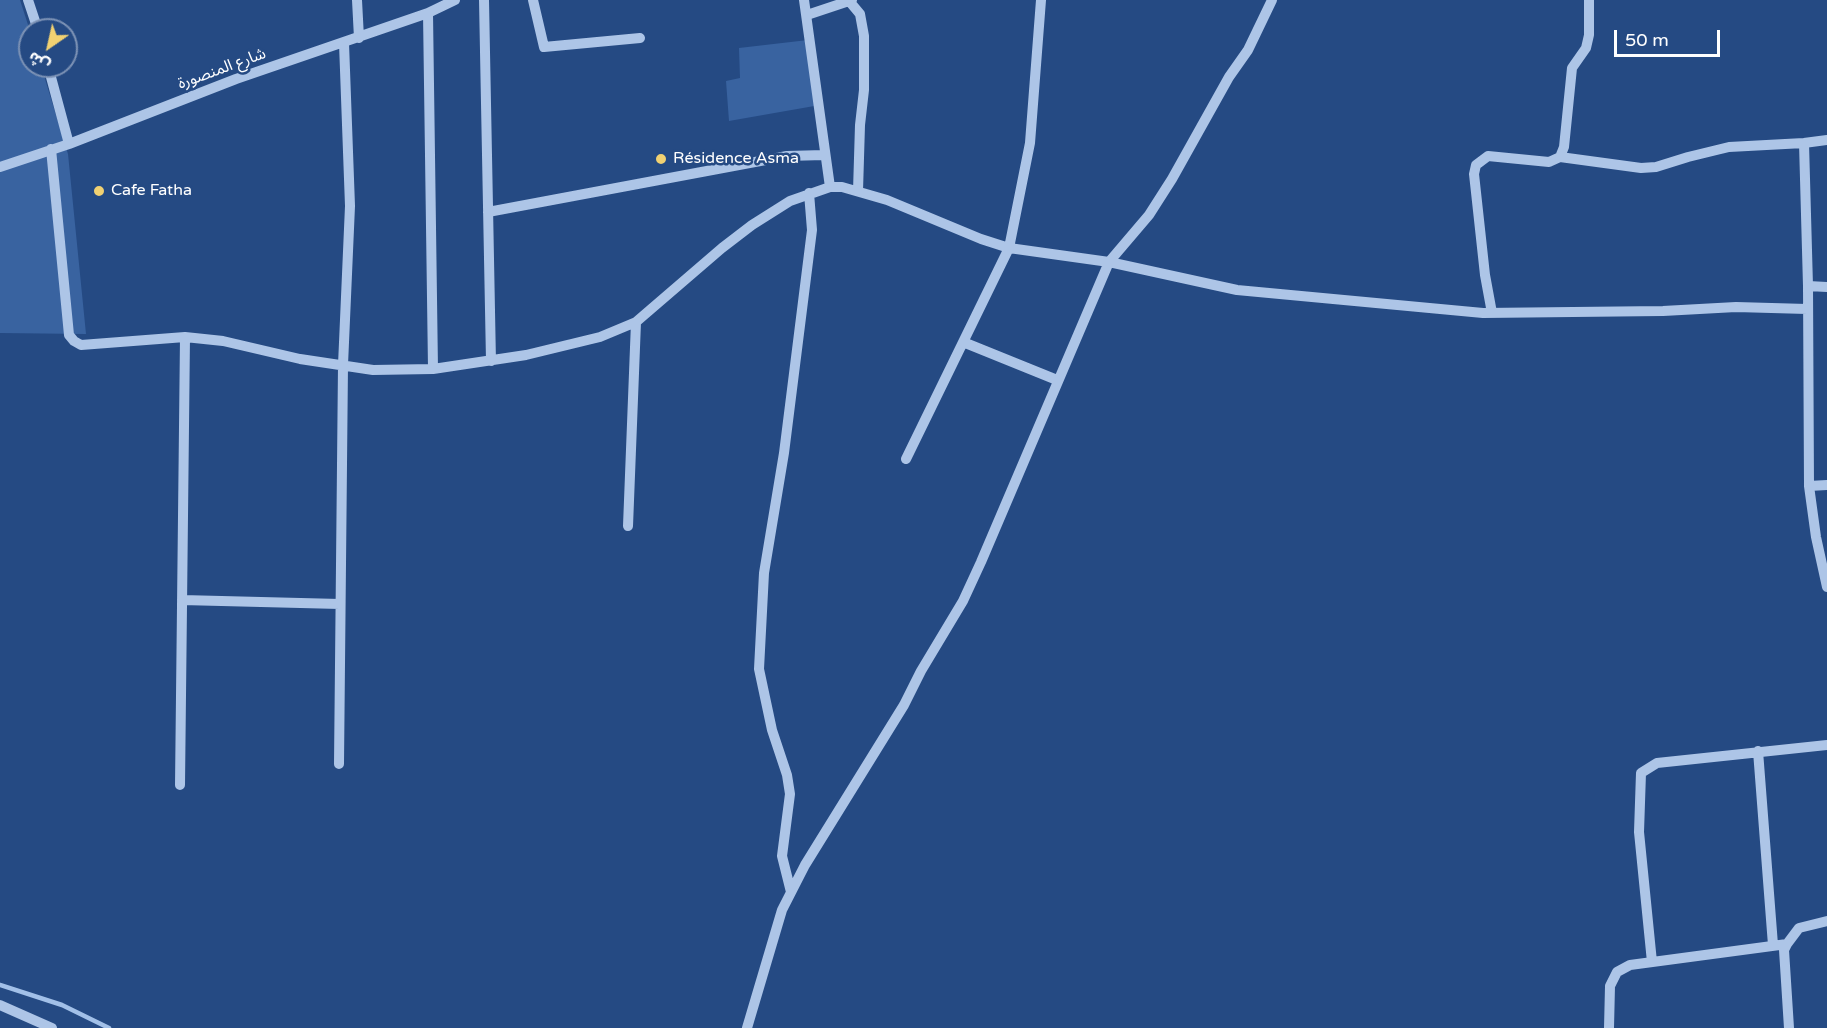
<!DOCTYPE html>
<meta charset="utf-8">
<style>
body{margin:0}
#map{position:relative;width:1827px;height:1028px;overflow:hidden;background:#254a83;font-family:"Varela Round","Noto Sans Arabic",sans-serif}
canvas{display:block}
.north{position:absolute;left:18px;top:18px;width:60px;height:60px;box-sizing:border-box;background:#254a83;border:2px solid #7c92b5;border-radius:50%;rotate:214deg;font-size:16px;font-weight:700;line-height:24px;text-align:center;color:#fff}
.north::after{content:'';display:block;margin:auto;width:21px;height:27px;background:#f1d172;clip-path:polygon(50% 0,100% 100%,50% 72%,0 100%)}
.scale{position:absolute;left:1614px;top:30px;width:106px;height:27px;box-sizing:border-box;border:3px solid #fff;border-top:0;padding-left:8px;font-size:18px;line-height:21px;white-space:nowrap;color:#fff;-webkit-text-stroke:4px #254a83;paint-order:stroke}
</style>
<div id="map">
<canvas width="1827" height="1028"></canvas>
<div class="north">ش</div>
<div class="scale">50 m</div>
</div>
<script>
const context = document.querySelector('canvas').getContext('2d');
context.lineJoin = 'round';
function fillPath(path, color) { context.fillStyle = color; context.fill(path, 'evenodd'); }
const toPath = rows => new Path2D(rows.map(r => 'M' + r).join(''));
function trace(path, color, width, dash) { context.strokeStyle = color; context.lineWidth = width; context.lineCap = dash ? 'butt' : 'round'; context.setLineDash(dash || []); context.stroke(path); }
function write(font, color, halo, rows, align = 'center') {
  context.font = font + ' "Varela Round","Noto Sans Arabic",sans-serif'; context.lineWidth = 5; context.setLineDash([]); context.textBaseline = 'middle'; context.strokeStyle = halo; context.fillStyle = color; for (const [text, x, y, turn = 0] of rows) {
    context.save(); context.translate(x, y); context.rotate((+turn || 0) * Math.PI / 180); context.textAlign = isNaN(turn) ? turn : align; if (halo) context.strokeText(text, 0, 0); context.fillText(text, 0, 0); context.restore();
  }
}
fillPath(toPath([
 [0,0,20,0,30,31,30,66,41,66,68,154,86,334,0,333],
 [808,40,820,105,729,121,726,81,740,78,739,48]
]), '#3963a0');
trace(toPath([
 [0,985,62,1005,109,1028]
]), '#a2c0e8', 4.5);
trace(toPath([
 [28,0,38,30],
 [357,0,359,38],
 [484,0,491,361],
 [533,0,544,47,640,38],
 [804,0,830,187],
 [850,2,860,14,864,36,864,90,860,125,858,191],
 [428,13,433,369],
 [807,15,852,0],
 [48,66,69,144],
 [1804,143,1808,286,1809,486,1816,537,1827,587],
 [51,149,69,335,74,341,81,345,185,337,223,341,300,359,373,370,433,369,526,355,600,337,636,322,722,248,752,225,790,201,830,187,842,187,887,200,981,239,1009,248,1109,262,1237,290,1483,313,1663,311,1736,307,1807,309],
 [1560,157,1641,168,1656,167,1688,157,1729,147,1804,143,1827,140],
 [0,167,69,144,236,79,428,13,455,0],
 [488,212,787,156,824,155],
 [1808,286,1827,287],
 [1492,313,1485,275,1474,174,1476,165,1488,156,1549,162,1560,157,1564,147,1572,68,1586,48,1589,35,1589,0],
 [963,342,1057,380],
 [906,459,1009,248,1030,143,1041,0],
 [1809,486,1827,485],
 [628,526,636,322],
 [182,600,340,604],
 [1758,751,1773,945],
 [339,764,343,365,350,206,344,43],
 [180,785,185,337],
 [791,892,782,856,790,794,787,775,772,730,759,669,764,573,784,453,812,230,809,193],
 [1652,962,1639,832,1641,773,1657,763,1827,745],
 [0,1005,52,1028],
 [747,1028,782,910,805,865,904,705,921,671,963,601,981,562,1109,262,1149,215,1172,179,1229,77,1248,50,1272,0],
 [1609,1028,1610,986,1617,972,1630,965,1787,944],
 [1789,1028,1784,950,1787,944,1799,928,1827,921]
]), '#adc5e7', 10);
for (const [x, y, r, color] of [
 [661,159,6,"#f1d172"],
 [99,191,6,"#f1d172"]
]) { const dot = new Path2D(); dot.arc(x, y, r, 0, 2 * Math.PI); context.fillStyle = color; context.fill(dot); trace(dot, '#254a83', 2); }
write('16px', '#fff', '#254a83', [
 ["شارع المنصورة",222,69,-20]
]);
write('16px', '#fff', '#254a83', [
 ["Résidence Asma",673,159],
 ["Cafe Fatha",111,191]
], 'left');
</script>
